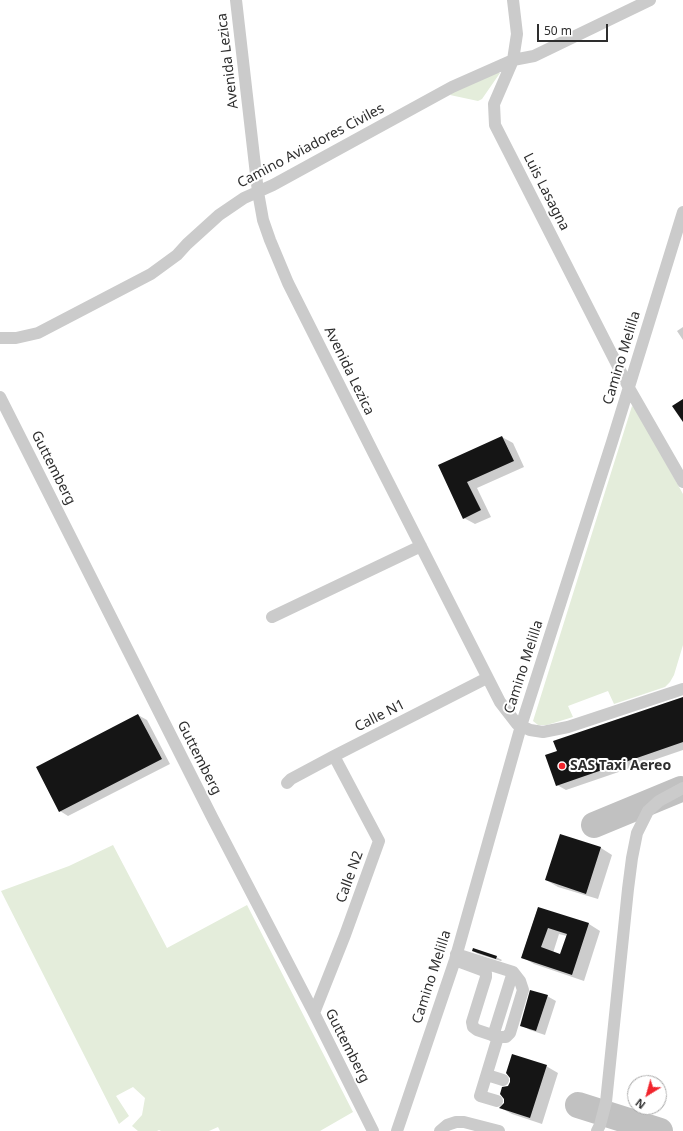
<!DOCTYPE html>
<style>
body{margin:0}
#map{position:relative;width:683px;height:1131px;overflow:hidden;background:#fff;font-family:"Noto Sans",sans-serif}
canvas{display:block}
.north{position:absolute;left:627px;top:1075px;width:40px;height:40px;box-sizing:border-box;background:#fff;border:1px solid #ababab;border-radius:50%;rotate:217deg;font-size:11px;font-weight:700;line-height:16px;text-align:center;color:#2e2e2e}
.north::after{content:'';display:block;margin:auto;width:14px;height:18px;background:#f1252d;clip-path:polygon(50% 0,100% 100%,50% 72%,0 100%)}
.scale{position:absolute;left:537px;top:24px;width:71px;height:18px;box-sizing:border-box;border:2px solid #2e2e2e;border-top:0;padding-left:5px;font-size:12px;line-height:14px;white-space:nowrap;color:#2e2e2e;-webkit-text-stroke:3px #fff;paint-order:stroke}
</style>
<div id="map">
<canvas width="683" height="1131"></canvas>
<div class="north">N</div>
<div class="scale">50 m</div>
</div>
<script>
const context = document.querySelector('canvas').getContext('2d');
context.lineJoin = 'round';
function fillPath(path, color) { context.fillStyle = color; context.fill(path, 'evenodd'); }
const toPath = rows => new Path2D(rows.map(r => 'M' + r).join(''));
function trace(path, color, width, dash) { context.strokeStyle = color; context.lineWidth = width; context.lineCap = dash ? 'butt' : 'round'; context.setLineDash(dash || []); context.stroke(path); }
function write(font, color, halo, rows, align = 'center') {
  context.font = font + ' "Noto Sans",sans-serif'; context.lineWidth = 4; context.setLineDash([]); context.textBaseline = 'middle'; context.strokeStyle = halo; context.fillStyle = color; for (const [text, x, y, turn = 0] of rows) {
    context.save(); context.translate(x, y); context.rotate((+turn || 0) * Math.PI / 180); context.textAlign = isNaN(turn) ? turn : align; if (halo) context.strokeText(text, 0, 0); context.fillText(text, 0, 0); context.restore();
  }
}
fillPath(toPath([
 [496,73,500,73,482,99,478,101,450,95,453,92],
 [632,406,635,408,683,494,683,645,674,675,670,682,665,687,614,704,608,691,568,706,573,717,547,725,538,725,533,721],
 [113,845,167,948,247,905,353,1112,320,1131,220,1131,218,1127,209,1131,161,1131,159,1130,157,1131,138,1131,132,1126,142,1115,145,1098,133,1087,116,1096,129,1116,119,1124,1,891,69,866]
]), '#e4eddb');
fillPath(toPath([
 [683,327,683,340,677,331],
 [502,437,513,443,524,467,477,488,491,517,475,524,464,518,440,466],
 [683,698,683,750,566,790,557,785,558,752],
 [138,715,147,720,170,764,68,816,60,811],
 [561,835,601,848,612,855,598,899,558,887,546,880],
 [538,908,589,924,600,931,584,981,534,964,522,957],
 [559,934,567,936,561,955,553,953],
 [473,951,496,957,502,960,501,961,478,954],
 [547,996,556,1001,545,1035,530,1030,521,1025],
 [546,1066,558,1073,542,1124,512,1114,501,1108,505,1103,508,1087,511,1082,511,1078]
]), '#0003');
trace(toPath([
 [594,825,681,789],
 [578,1105,660,1131]
]), '#c1c1c1', 26);
fillPath(toPath([
 [683,399,683,422,672,406],
 [502,436,514,461,467,482,481,510,463,519,438,465],
 [683,697,683,742,556,786,545,755,557,751,553,741],
 [138,714,162,759,59,812,36,767],
 [560,834,601,847,586,894,545,880],
 [538,907,589,923,572,975,521,958],
 [548,928,567,934,560,954,541,947],
 [473,948,497,956,496,959,472,951],
 [530,990,548,995,536,1031,520,1026],
 [512,1054,547,1065,530,1118,499,1108,504,1103,504,1099,500,1094,502,1087,508,1086,510,1082,510,1078,506,1073]
]), '#151515');
trace(toPath([
 [236,0,258,192,263,220,270,240,288,283,372,450,500,702,517,724,530,730,543,732,568,727,683,689],
 [513,0,517,34,513,60,494,104,495,125,629,388,683,482],
 [0,338,16,338,38,333,151,274,177,255,187,244,219,215,244,198,273,185,452,87,513,60,534,56,650,0],
 [0,397,212,817,314,1013,373,1131],
 [272,617,421,546],
 [287,783,291,779,334,756,487,678],
 [455,960,482,970,486,973,486,977,472,1022,473,1027,477,1030,498,1037,506,1037,510,1033,523,990,520,981,513,972,456,954],
 [314,1013,345,935,379,841,334,756],
 [493,1036,513,972],
 [487,1075,503,1080],
 [497,1101,480,1096,498,1037],
 [397,1131,455,960,521,726,612,442,683,212],
 [440,1131,447,1125,456,1122,464,1122,499,1131],
 [597,1131,600,1125,606,1102,628,889,632,858,637,833,648,811,659,801,683,788]
]), '#cbcbcb', 12);
for (const [x, y, r, color] of [
 [562,766,4,"#f1252d"]
]) { const dot = new Path2D(); dot.arc(x, y, r, 0, 2 * Math.PI); context.fillStyle = color; context.fill(dot); trace(dot, '#fff', 1.5); }
write('14px', '#2e2e2e', '#fff', [
 ["Avenida Lezica",228,61,-97],
 ["Camino Aviadores Civiles",311,146,-28],
 ["Luis Lasagna",546,192,63],
 ["Camino Melilla",622,358,-73],
 ["Avenida Lezica",349,371,64],
 ["Guttemberg",53,468,63],
 ["Camino Melilla",524,667,-72],
 ["Calle N1",380,716,-27],
 ["Guttemberg",199,758,63],
 ["Calle N2",350,877,-70],
 ["Camino Melilla",432,977,-72],
 ["Guttemberg",347,1046,63]
]);
write('bold 14px', '#2e2e2e', '#fff', [
 ["SAS Taxi Aereo",570,766]
], 'left');
</script>
